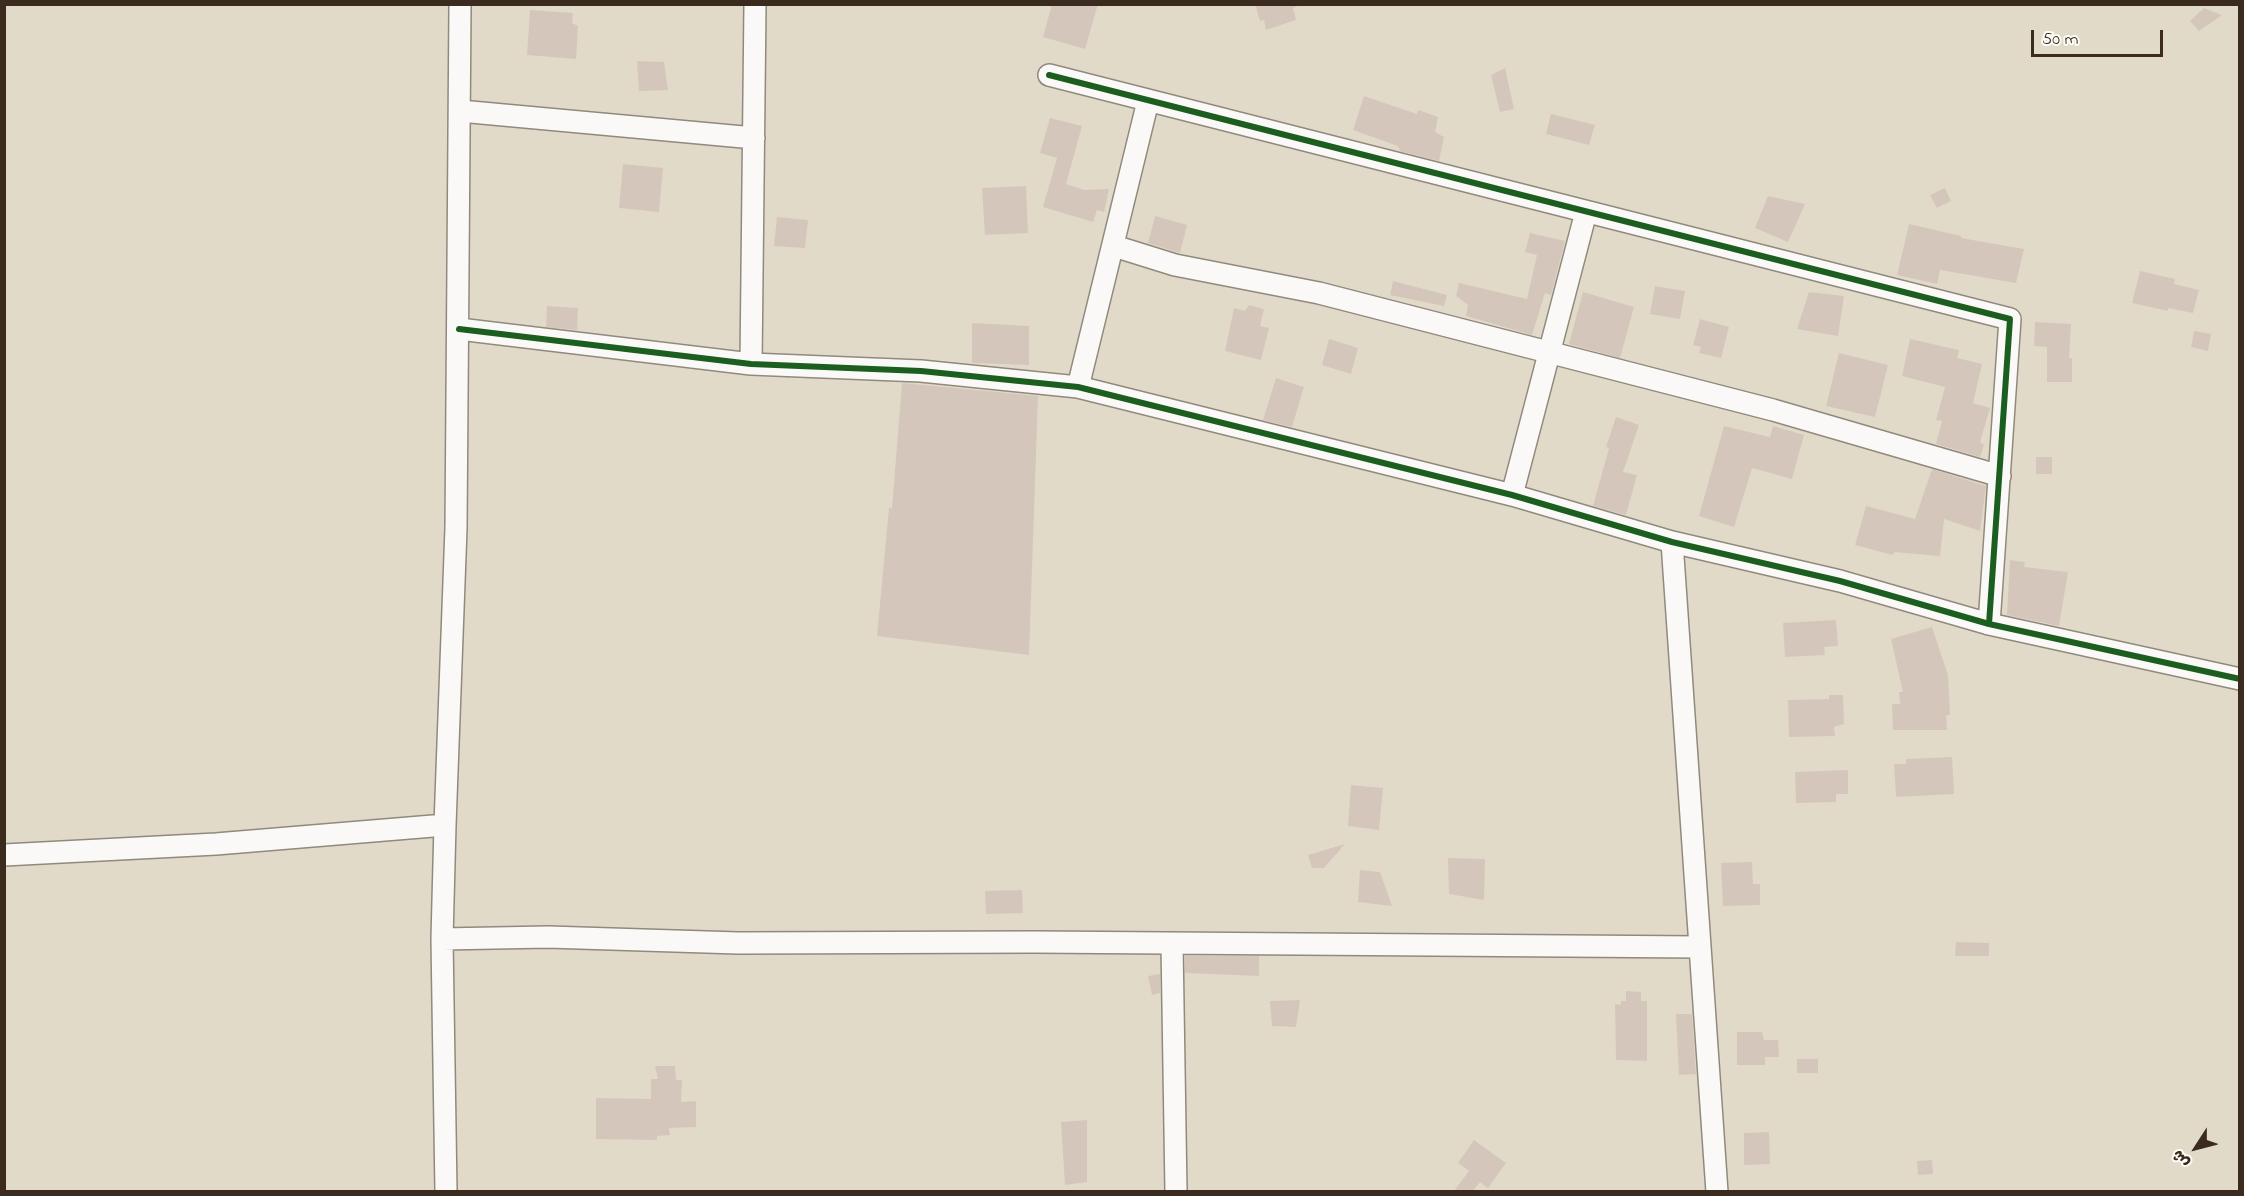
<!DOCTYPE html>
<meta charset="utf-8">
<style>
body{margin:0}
#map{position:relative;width:2244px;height:1196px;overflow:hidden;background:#e2dac8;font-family:"Indie Flower","Playpen Sans Arabic",sans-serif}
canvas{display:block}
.frame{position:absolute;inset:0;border:6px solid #3b2a1e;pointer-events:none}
.north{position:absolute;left:2166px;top:1118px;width:60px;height:60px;-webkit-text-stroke:4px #fdfcf7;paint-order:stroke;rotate:234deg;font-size:16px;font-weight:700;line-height:24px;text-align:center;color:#3b2a1e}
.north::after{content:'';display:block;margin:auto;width:21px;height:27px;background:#3b2a1e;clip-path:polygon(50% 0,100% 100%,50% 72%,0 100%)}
.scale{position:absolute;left:2031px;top:30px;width:132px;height:27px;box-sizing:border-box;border:3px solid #3b2a1e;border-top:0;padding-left:8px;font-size:18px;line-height:21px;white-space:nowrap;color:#3b2a1e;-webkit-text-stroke:4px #fdfcf7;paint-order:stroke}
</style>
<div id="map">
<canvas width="2244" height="1196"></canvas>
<div class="frame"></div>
<div class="north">ش</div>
<div class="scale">50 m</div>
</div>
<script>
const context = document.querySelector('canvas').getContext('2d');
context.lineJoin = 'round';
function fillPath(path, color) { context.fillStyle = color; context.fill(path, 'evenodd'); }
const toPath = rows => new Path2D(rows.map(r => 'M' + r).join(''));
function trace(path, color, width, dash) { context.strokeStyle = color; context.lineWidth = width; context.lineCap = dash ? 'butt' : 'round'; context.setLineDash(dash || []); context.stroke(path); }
fillPath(toPath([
 [1052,4,1098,4,1085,49,1043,37],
 [1255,4,1300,4,1300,5,1293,8,1296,20,1266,30,1264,20,1260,21],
 [2204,8,2222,15,2199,31,2190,21],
 [530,10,573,13,572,23,578,26,576,59,527,55],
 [637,61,664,62,668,90,639,91],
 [1505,68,1514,109,1500,112,1491,75],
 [1364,96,1417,114,1418,110,1438,117,1435,132,1444,137,1439,161,1400,151,1398,146,1353,130],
 [1551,114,1595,125,1589,145,1546,134],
 [1050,118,1082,126,1066,184,1085,190,1109,189,1104,212,1097,210,1093,222,1043,207,1057,158,1040,153],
 [623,164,663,168,659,212,619,208],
 [1026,186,1028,233,985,235,982,188],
 [1945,188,1951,201,1937,208,1930,195],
 [1768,196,1805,204,1788,242,1755,228],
 [1155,216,1187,225,1180,253,1148,243],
 [777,217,808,220,805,248,774,246],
 [1909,224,1961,236,1961,238,2024,249,2016,283,1940,270,1937,284,1897,275],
 [1530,233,1565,241,1551,295,1545,293,1532,335,1466,316,1468,305,1456,296,1459,283,1527,299,1537,255,1525,252],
 [2140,271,2175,279,2174,284,2199,290,2193,313,2168,308,2168,311,2132,303],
 [1393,281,1447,295,1444,306,1390,295],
 [1655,286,1685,291,1680,319,1650,314],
 [1583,292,1634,307,1620,358,1569,344],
 [1809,292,1844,296,1838,336,1797,329],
 [1249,305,1264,309,1260,326,1269,328,1261,360,1225,351,1234,308,1245,311],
 [547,306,578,308,577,330,546,327],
 [1700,319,1729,327,1721,358,1699,353,1701,347,1693,345],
 [2035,322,2071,324,2069,358,2072,358,2072,382,2047,382,2047,347,2034,346],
 [972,323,1029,326,1029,365,972,363],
 [2194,331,2211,334,2208,351,2191,347],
 [1329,339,1358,348,1351,374,1322,365],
 [1910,339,1959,350,1957,358,1982,364,1973,403,1990,408,1980,442,1984,445,1980,457,1936,444,1942,421,1936,420,1945,387,1902,376],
 [1839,353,1888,365,1875,417,1826,406],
 [1276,378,1304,387,1292,427,1263,420],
 [902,383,1038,396,1029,655,877,636,889,508,892,508],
 [1616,417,1639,425,1623,472,1637,475,1626,515,1593,506,1609,448,1606,447],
 [1724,426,1770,437,1773,426,1804,435,1792,479,1752,468,1734,527,1699,516],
 [2036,457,2052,457,2052,474,2036,474],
 [1932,469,1986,486,1980,531,1944,519,1940,556,1894,552,1893,555,1855,545,1866,506,1915,519],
 [2010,560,2025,562,2024,567,2068,572,2059,626,2007,615],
 [1836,620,1838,646,1824,647,1825,655,1785,657,1783,623],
 [1932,627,1948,675,1950,715,1946,715,1947,730,1893,730,1892,704,1900,704,1899,692,1903,692,1891,639],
 [1829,695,1843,695,1844,724,1834,727,1835,736,1789,737,1788,700,1829,699],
 [1952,757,1954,794,1896,797,1894,764,1906,764,1906,759],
 [1848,770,1848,794,1836,794,1836,802,1796,803,1795,772],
 [1351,785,1383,788,1379,830,1348,826],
 [1345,844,1324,868,1312,868,1308,855],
 [1448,858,1485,859,1484,900,1449,894],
 [1752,862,1753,884,1760,884,1760,905,1723,906,1721,863],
 [1360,870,1380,872,1392,906,1358,902],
 [1022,890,1023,913,986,914,985,891],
 [1956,942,1989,943,1989,956,1955,956],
 [1185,956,1259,956,1259,976,1185,973],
 [1160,974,1160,993,1152,995,1148,976],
 [1626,991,1641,992,1641,1001,1647,1001,1647,1061,1616,1060,1615,1004,1621,1005,1621,1001,1626,1001],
 [1300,1000,1296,1027,1272,1026,1270,1001],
 [1676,1014,1692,1014,1696,1074,1679,1075],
 [1737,1032,1762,1032,1764,1040,1778,1040,1779,1057,1765,1057,1765,1065,1737,1065],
 [1797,1059,1818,1059,1818,1073,1797,1073],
 [655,1066,675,1066,676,1080,682,1080,681,1102,696,1101,696,1127,669,1128,670,1135,657,1136,657,1140,596,1139,596,1098,651,1099,651,1079,658,1079],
 [1087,1120,1087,1182,1065,1185,1061,1122],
 [1769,1132,1770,1164,1744,1165,1744,1133],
 [1474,1140,1506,1163,1488,1188,1480,1182,1473,1191,1454,1191,1469,1171,1458,1163],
 [1932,1160,1933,1174,1918,1175,1917,1161]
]), '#d5c6bc');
const minor = toPath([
 [1049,75,2010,319,1989,624],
 [460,111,754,138],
 [1114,246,1175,265,1319,293,1773,410,2000,476],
 [459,329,751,364,921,371,1078,387,1512,495,1672,542,1840,581,1989,624,2240,679],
 [751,364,755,4],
 [1078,387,1148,101],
 [1512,495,1586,212],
 [1672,542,1717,1192],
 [445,825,456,528,460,4],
 [4,855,216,844,445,825,442,939,446,1192],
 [442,939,548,937,738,943,1034,942,1700,947],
 [1172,944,1176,1192]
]);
trace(minor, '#90897d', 24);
trace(minor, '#fbf9f7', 21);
trace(toPath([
 [1049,75,2010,319,1989,624],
 [459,329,751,364,921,371,1078,387,1512,495,1672,542,1840,581,1989,624,2240,679]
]), '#1b5e20', 6);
</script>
